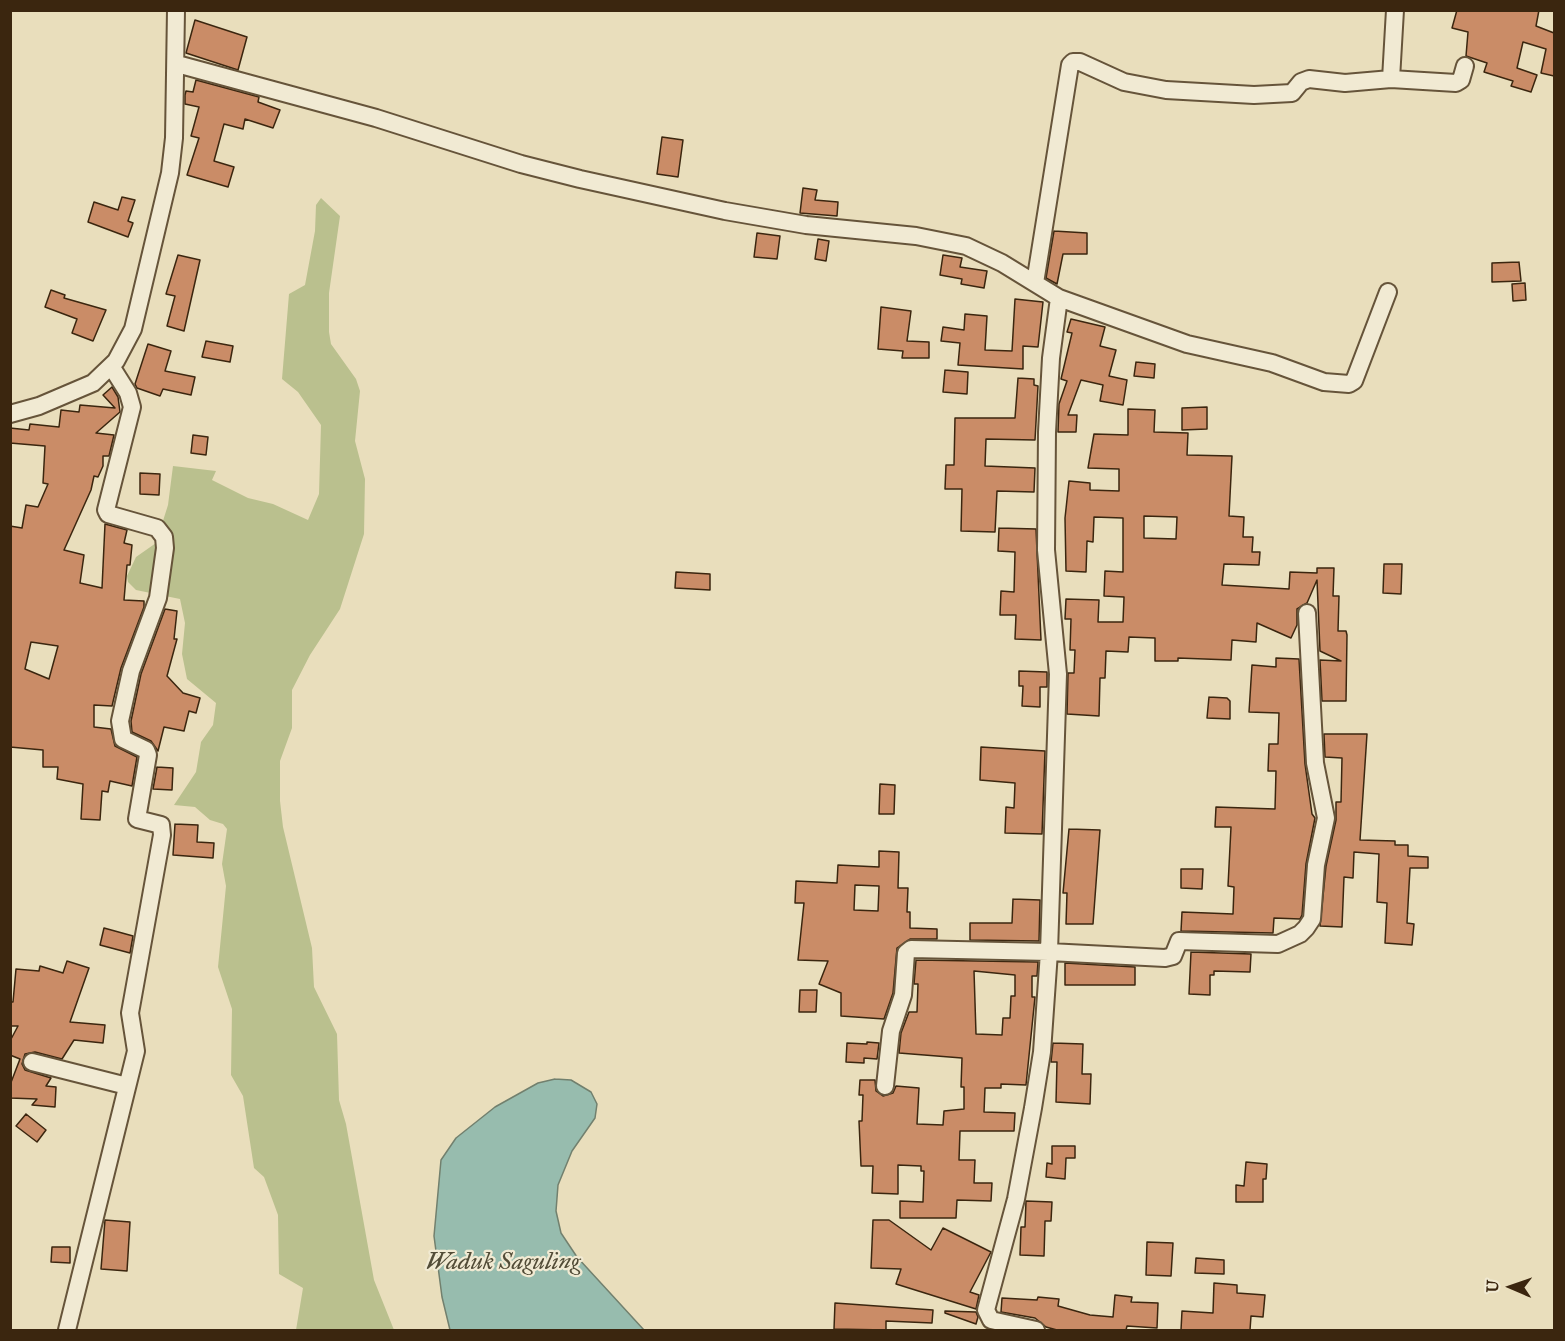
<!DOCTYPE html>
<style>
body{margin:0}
#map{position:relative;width:1565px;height:1341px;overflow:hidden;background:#e9debc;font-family:"IM FELL Great Primer",serif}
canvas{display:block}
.frame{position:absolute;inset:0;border:12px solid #3b260f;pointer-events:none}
.north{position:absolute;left:1481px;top:1257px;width:60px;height:60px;-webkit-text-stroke:4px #f1ead3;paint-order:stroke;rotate:272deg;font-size:16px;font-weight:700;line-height:24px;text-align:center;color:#3b260f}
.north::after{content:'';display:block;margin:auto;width:21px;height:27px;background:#3b260f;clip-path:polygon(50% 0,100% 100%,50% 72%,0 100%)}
</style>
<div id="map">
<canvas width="1565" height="1341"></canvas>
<div class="frame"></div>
<div class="north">U</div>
</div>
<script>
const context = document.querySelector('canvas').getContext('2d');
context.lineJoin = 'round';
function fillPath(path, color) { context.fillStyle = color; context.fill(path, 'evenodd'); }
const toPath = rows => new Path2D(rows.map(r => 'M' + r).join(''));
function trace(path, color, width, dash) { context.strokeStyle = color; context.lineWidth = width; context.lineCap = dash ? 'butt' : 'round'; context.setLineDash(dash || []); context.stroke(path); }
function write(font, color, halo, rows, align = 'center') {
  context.font = font + ' "IM FELL Great Primer",serif'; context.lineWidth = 4.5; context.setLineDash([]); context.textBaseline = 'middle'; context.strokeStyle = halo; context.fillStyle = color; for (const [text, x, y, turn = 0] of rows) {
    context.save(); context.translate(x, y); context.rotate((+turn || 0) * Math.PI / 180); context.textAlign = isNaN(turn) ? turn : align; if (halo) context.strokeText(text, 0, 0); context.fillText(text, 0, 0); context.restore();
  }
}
fillPath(toPath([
 [321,198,340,216,329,293,329,332,331,344,356,379,360,391,355,441,365,479,364,534,340,609,310,655,292,690,292,728,280,761,280,801,283,827,312,948,314,987,337,1034,339,1100,346,1124,374,1280,394,1330,296,1330,303,1288,279,1274,278,1215,264,1177,254,1168,243,1096,231,1075,232,1009,218,967,226,886,222,864,227,829,223,824,210,820,195,807,174,805,196,772,201,742,213,725,216,703,187,679,182,654,185,623,180,599,136,590,128,582,127,576,136,557,156,543,168,505,173,466,216,471,212,480,248,498,273,504,308,520,319,494,321,425,298,392,282,379,289,294,305,285,315,231,316,205]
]), '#bac08e');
const water = toPath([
 [555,1079,571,1080,591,1092,597,1104,595,1118,572,1151,558,1185,556,1211,561,1233,577,1257,644,1330,450,1330,442,1297,434,1236,441,1160,456,1138,495,1107,538,1083,555,1079]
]);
fillPath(water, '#97bcae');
trace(water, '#72806e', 1.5);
const building = toPath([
 [1457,10,1539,10,1536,26,1554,33,1554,76,1541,73,1546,49,1523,42,1517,68,1537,75,1531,92,1511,86,1513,81,1484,72,1487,63,1466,56,1468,32,1452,28,1457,10],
 [195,20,247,37,238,70,186,53,195,20],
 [196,80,259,97,258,102,280,110,273,128,245,119,243,129,224,124,214,161,234,167,228,187,187,175,199,138,191,136,199,107,185,104,185,95,186,91,193,92,196,80],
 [662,137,683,140,678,177,657,174,662,137],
 [803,188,817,190,815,200,838,202,837,216,800,213,803,188],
 [122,197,135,200,128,221,133,223,128,237,88,222,94,202,118,210,122,197],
 [1054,231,1087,233,1087,254,1063,254,1057,284,1046,278,1054,231],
 [757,233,780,236,777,259,754,257,757,233],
 [818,239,829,241,826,261,815,259,818,239],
 [178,255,200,260,184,331,167,326,175,296,166,294,178,255],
 [943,255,962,258,960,267,987,271,984,288,961,284,962,279,940,275,943,255],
 [1519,262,1521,281,1492,282,1492,263,1519,262],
 [1525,283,1526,300,1513,301,1512,284,1525,283],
 [51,290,65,295,64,298,106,310,93,341,72,333,77,319,45,307,51,290],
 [1015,299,1043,302,1038,347,1023,346,1023,369,958,365,960,343,941,341,943,327,964,330,965,314,987,316,985,350,1012,351,1015,299],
 [881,307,911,311,907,341,929,342,929,358,902,358,903,351,878,349,881,307],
 [1071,319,1105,327,1100,346,1116,350,1109,376,1127,380,1123,405,1100,401,1103,385,1081,380,1068,415,1077,415,1076,432,1058,432,1059,404,1067,381,1061,379,1072,333,1067,332,1071,319],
 [206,341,233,346,230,362,202,357,206,341],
 [148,344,171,351,165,371,195,377,191,395,163,389,160,396,137,388,135,384,148,344],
 [1136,362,1155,364,1154,378,1134,376,1136,362],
 [945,370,968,372,967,394,943,392,945,370],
 [1018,378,1034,379,1034,385,1038,386,1035,440,986,439,985,466,1035,468,1034,492,997,491,995,532,961,531,962,489,945,489,946,465,954,465,955,418,1015,418,1018,378],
 [112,387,118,397,120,412,96,433,114,435,109,456,103,456,103,466,98,477,94,476,91,490,64,550,84,555,80,583,102,588,105,524,127,530,124,543,132,545,130,565,127,565,124,600,144,601,144,607,121,668,112,706,94,705,94,727,111,729,115,746,137,757,132,786,110,781,108,792,102,791,100,820,81,819,83,784,57,779,58,767,43,767,43,750,10,747,10,526,22,528,26,505,38,507,48,484,43,483,45,446,10,443,10,428,29,430,30,424,59,427,61,410,79,412,80,405,115,408,103,395,112,387],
 [31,642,58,646,49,679,25,669,31,642],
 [1207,407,1207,429,1182,430,1182,408,1207,407],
 [1128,409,1155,410,1154,432,1188,433,1187,455,1232,456,1229,516,1244,517,1243,537,1253,537,1252,552,1260,552,1259,565,1224,564,1222,585,1289,589,1290,572,1317,573,1317,568,1334,568,1333,596,1339,596,1338,631,1346,631,1347,635,1346,701,1322,701,1320,660,1341,661,1320,651,1317,580,1307,603,1297,609,1297,625,1291,638,1257,623,1256,642,1232,640,1231,660,1178,658,1178,661,1155,661,1155,638,1129,637,1128,652,1106,651,1105,678,1100,678,1099,716,1067,714,1068,673,1074,673,1075,650,1070,650,1071,619,1065,619,1066,599,1099,600,1098,622,1123,622,1124,597,1104,596,1105,571,1123,572,1123,518,1094,517,1093,542,1087,541,1086,572,1066,571,1065,518,1069,481,1090,483,1090,490,1119,491,1119,469,1088,468,1094,434,1128,435,1128,409],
 [1144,516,1177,517,1176,539,1144,538,1144,516],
 [193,435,208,437,206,455,191,453,193,435],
 [140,473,160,474,159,495,140,494,140,473],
 [999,528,1036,529,1041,640,1015,639,1016,615,1000,615,1001,591,1014,592,1015,552,998,551,999,528],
 [1384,564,1402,564,1401,594,1383,593,1384,564],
 [676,572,710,574,710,590,675,588,676,572],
 [165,609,177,611,174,639,177,639,167,676,183,693,200,698,196,713,189,711,184,731,164,727,158,751,151,741,132,732,131,721,141,674,165,609],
 [1276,658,1299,659,1305,764,1312,814,1315,818,1306,864,1302,915,1300,919,1274,918,1273,933,1181,931,1182,912,1233,914,1234,887,1228,886,1231,827,1215,827,1216,807,1275,809,1276,771,1268,771,1269,744,1278,744,1279,713,1249,712,1252,665,1276,667,1276,658],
 [1019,671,1047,672,1047,687,1040,687,1040,707,1022,706,1023,686,1019,686,1019,671],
 [1209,697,1227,698,1230,701,1230,719,1207,718,1209,697],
 [1324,734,1367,734,1360,840,1395,841,1395,845,1408,845,1408,856,1428,857,1428,868,1410,868,1407,923,1414,924,1412,945,1385,943,1387,903,1377,902,1379,854,1354,852,1353,878,1344,877,1342,927,1320,926,1326,866,1336,820,1336,802,1341,802,1342,758,1325,757,1324,734],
 [981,747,1045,751,1042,834,1005,833,1006,807,1014,808,1015,783,980,780,981,747],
 [157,767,173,768,172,790,153,789,157,767],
 [880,784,895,785,894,814,879,814,880,784],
 [175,824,198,825,197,842,214,843,213,858,173,855,175,824],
 [1069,829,1100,830,1093,924,1066,924,1067,893,1063,893,1069,829],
 [879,851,899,852,898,888,908,888,907,912,910,912,910,928,937,929,937,939,910,939,897,948,893,993,884,1019,841,1016,841,993,819,984,828,961,798,960,804,903,795,903,796,881,837,883,838,865,879,867,879,851],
 [855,885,879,886,878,911,854,910,855,885],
 [1181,869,1203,869,1202,889,1181,888,1181,869],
 [1013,899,1040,900,1039,941,970,940,970,923,1012,923,1013,899],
 [104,928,133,936,130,953,100,945,104,928],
 [1191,952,1251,954,1250,972,1214,971,1214,975,1210,975,1210,995,1189,994,1191,952],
 [916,960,1038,962,1037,976,1032,976,1032,997,1035,997,1026,1085,1001,1084,1001,1088,985,1088,984,1112,1015,1113,1014,1131,960,1131,959,1160,975,1160,974,1183,992,1183,991,1201,957,1200,956,1218,900,1218,900,1201,923,1202,924,1171,921,1171,921,1166,898,1165,898,1194,872,1193,873,1166,861,1166,859,1121,862,1121,863,1095,859,1095,860,1080,875,1080,876,1091,883,1096,893,1093,896,1086,919,1088,917,1124,943,1125,944,1111,964,1109,964,1087,961,1087,962,1058,899,1053,901,1033,909,1012,917,1012,918,984,914,984,916,960],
 [974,971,1015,975,1015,996,1011,996,1010,1018,1003,1018,1002,1035,976,1034,974,971],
 [67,961,89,968,70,1022,105,1025,103,1043,74,1040,62,1059,35,1052,25,1054,22,1064,25,1070,51,1078,46,1086,56,1087,55,1107,32,1105,37,1099,10,1098,10,1085,20,1059,10,1055,10,1041,18,1026,10,1026,10,1002,13,1002,16,969,39,971,40,966,63,973,67,961],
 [1065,963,1135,967,1135,985,1065,985,1065,963],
 [800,990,817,990,816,1012,799,1012,800,990],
 [867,1042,879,1043,877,1059,864,1058,864,1063,846,1062,847,1043,867,1044,867,1042],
 [1053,1043,1083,1044,1082,1074,1091,1074,1090,1104,1056,1102,1057,1062,1051,1062,1053,1043],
 [26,1114,46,1130,37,1142,16,1126,26,1114],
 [1052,1146,1075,1146,1075,1158,1066,1158,1065,1179,1046,1177,1047,1163,1052,1164,1052,1146],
 [1246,1162,1267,1164,1266,1179,1263,1179,1263,1202,1236,1202,1236,1185,1244,1186,1246,1162],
 [1026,1201,1052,1202,1051,1221,1045,1221,1044,1256,1020,1255,1021,1227,1025,1227,1026,1201],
 [105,1220,130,1222,127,1271,101,1269,105,1220],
 [873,1220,889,1220,931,1250,943,1228,991,1252,970,1292,979,1295,976,1309,896,1284,901,1269,871,1268,873,1220],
 [1147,1242,1173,1243,1171,1276,1146,1275,1147,1242],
 [52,1247,70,1247,70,1263,51,1262,52,1247],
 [1196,1258,1224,1260,1224,1274,1195,1273,1196,1258],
 [1214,1283,1237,1285,1237,1293,1265,1295,1263,1317,1251,1316,1250,1330,1181,1330,1182,1311,1213,1313,1214,1283],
 [1115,1295,1132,1297,1131,1302,1158,1303,1157,1328,1127,1326,1126,1330,1057,1330,1046,1327,1035,1318,1001,1312,1002,1298,1037,1300,1038,1297,1059,1299,1058,1306,1090,1315,1113,1317,1115,1295],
 [835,1303,933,1310,932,1323,886,1321,886,1330,834,1329,835,1303],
 [945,1311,976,1312,978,1317,976,1324,945,1313,945,1311]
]);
fillPath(building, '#ca8c67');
trace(building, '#3b260f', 1.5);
const minor = toPath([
 [177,64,376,118,521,164,580,179,725,211,806,225,916,236,966,246,1002,263,1059,298,1051,358,1047,432,1046,550,1058,674,1049,952,1042,1052,1033,1108,1016,1199,986,1310,991,1320,1036,1330],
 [1391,79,1395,10],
 [1035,283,1070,65,1073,62,1080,62,1124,82,1166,90,1254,95,1292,93,1301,82,1309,79,1345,83,1391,79,1456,83,1461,80,1465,66],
 [1059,298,1187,344,1272,363,1324,382,1349,384,1354,381,1388,292],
 [10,414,39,406,93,383,116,361,133,329,170,173,174,138,176,10],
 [32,1062,127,1086],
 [885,1086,891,1031,903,995,906,953,911,949,1049,952,1165,958,1173,956,1179,941,1278,944,1300,934,1306,928,1312,919,1316,865,1326,818,1315,763,1307,613],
 [67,1330,136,1051,130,1013,162,835,161,825,137,819,148,755,146,750,123,739,120,721,131,671,158,598,165,548,164,537,157,528,108,514,106,510,132,407,128,393,111,366]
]);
trace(minor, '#66543a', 20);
trace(minor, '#f1ead3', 16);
write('italic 24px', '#524c37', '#f1ead3', [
 ["Waduk Saguling",503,1263]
]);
</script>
